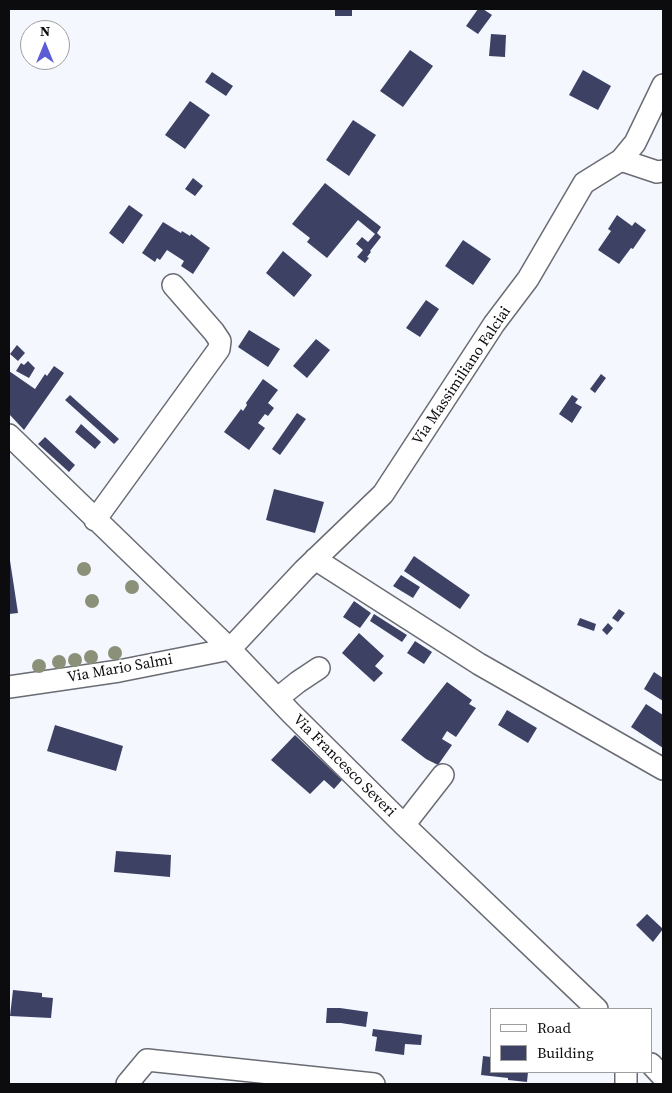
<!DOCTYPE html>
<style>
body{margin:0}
#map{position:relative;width:672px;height:1093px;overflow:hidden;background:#f5f7ff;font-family:"Source Serif 4",serif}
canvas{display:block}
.frame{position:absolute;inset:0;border:10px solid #0c0c0f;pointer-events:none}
.legend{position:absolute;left:490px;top:1008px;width:162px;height:65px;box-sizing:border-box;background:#fff;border:1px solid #9e9e9f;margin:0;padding:6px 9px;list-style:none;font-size:15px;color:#0c0c0f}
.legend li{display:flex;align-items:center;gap:10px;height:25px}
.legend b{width:25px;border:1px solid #9e9e9f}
.north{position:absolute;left:20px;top:20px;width:50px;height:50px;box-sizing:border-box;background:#fff;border:1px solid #9e9e9f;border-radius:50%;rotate:0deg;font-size:14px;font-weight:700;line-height:20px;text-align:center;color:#0c0c0f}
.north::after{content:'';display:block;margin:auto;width:18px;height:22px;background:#5c5dd5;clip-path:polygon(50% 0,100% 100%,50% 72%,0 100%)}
</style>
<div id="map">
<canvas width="672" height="1093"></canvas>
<div class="frame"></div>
<ul class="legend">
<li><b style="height:6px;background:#fff"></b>Road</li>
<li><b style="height:14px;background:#3d4265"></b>Building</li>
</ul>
<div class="north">N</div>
</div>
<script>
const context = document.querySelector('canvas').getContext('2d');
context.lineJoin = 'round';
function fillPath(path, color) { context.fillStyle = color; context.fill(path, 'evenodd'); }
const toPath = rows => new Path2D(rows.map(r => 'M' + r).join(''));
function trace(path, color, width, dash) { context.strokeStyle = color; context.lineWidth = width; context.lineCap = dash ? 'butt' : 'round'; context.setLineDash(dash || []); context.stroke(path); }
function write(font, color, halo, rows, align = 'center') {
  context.font = font + ' "Source Serif 4",serif'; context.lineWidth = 5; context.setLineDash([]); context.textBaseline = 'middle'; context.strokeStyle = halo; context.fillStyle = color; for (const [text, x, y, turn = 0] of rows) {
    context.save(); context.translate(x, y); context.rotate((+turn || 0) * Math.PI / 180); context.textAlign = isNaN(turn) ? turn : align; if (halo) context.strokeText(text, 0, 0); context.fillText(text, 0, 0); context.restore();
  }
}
fillPath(toPath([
 [335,9,352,9,352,16,335,16],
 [478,9,483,9,492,15,478,34,466,26],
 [491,34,506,35,505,57,489,56],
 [410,50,433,66,403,107,380,91],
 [583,70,611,86,598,110,569,95],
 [212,72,233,86,226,96,205,82],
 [190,101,210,115,185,149,165,135],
 [353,120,376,135,349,176,326,160],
 [193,178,203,186,195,196,185,189],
 [325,183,381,227,377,233,381,237,370,251,371,252,367,257,369,258,365,263,357,257,363,250,356,244,362,237,368,242,375,234,358,220,327,258,307,242,310,238,292,224],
 [129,205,143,215,123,244,109,233],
 [617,215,632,226,635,222,646,230,633,249,631,248,619,264,598,250,611,231,608,229],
 [163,222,181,233,182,231,190,236,191,234,210,248,193,274,181,266,184,261,167,250,160,260,157,258,155,262,142,253],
 [463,240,491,259,473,285,445,266],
 [283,251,312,275,294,297,266,273],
 [426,300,439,309,420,337,406,328],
 [249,330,280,349,268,367,238,347],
 [316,339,330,350,307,378,293,366],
 [17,345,25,353,18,361,10,354],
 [28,361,35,368,29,378,16,371,21,363,24,365],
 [54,366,64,373,24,430,9,414,9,371,35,389,45,374,47,376],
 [601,374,606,378,595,393,590,389],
 [263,379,278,390,268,403,274,408,268,416,265,414,258,423,265,428,249,450,224,432,241,409,243,411,247,405,246,403],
 [70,395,119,439,114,444,65,400],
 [572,395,578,399,575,403,582,407,572,423,559,414],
 [297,413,306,419,280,455,272,449],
 [81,424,101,442,95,449,75,432],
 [45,437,75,465,69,472,38,444],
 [274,489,324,502,315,533,266,520],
 [9,554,18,613,9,614],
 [414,556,470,595,460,609,404,571],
 [401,575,420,587,413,598,393,586],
 [354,601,371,613,360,628,343,617],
 [619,609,625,613,618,622,612,618],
 [374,614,407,635,402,642,370,621],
 [580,618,596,624,594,631,577,625],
 [608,623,613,628,607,635,602,630],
 [359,633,384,656,375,666,383,673,374,682,342,653],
 [415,641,432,652,424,664,407,653],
 [654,672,663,678,663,701,644,689],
 [447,682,472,700,469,704,476,708,456,737,447,731,442,739,452,745,438,765,426,759,401,740],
 [646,704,663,715,663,748,631,727],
 [507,710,537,728,528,743,498,725],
 [55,725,123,746,116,771,47,751],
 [295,735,342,780,334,789,324,780,310,794,271,760],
 [116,851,171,855,170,877,114,872],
 [647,914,663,929,653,942,636,925],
 [13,990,42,993,42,997,53,998,51,1018,10,1016],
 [327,1008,340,1008,368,1012,366,1027,341,1023,326,1023],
 [373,1029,422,1035,421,1045,405,1044,404,1055,375,1051,377,1037,372,1036],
 [483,1056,491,1057,491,1072,528,1072,527,1082,508,1080,508,1078,481,1075]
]), '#3d4265');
const minor = toPath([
 [621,160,657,172,663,171],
 [9,435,230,649,291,713,404,825,597,1009],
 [95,520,219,349,220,341,214,332,173,285],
 [315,559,479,664,663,769],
 [230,649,304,570,383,494,494,324,528,279,584,183,621,160,635,143,663,85],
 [9,687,119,671,230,649],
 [278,698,298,682,319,668],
 [404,825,443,775],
 [651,1064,663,1077],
 [626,1072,626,1084],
 [127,1084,147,1060,374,1084]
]);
trace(minor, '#6a6c74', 24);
trace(minor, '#fff', 21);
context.fillStyle = '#8b9078';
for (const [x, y] of [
 [84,569],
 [132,587],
 [92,601],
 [115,653],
 [91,657],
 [75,660],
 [59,662],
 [39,666]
]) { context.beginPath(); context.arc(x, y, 7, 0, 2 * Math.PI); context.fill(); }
write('15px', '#0c0c0f', '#fff', [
 ["Via Massimiliano Falciai",462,376,-56],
 ["Via Mario Salmi",120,669,-10],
 ["Via Francesco Severi",344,766,45]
]);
</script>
